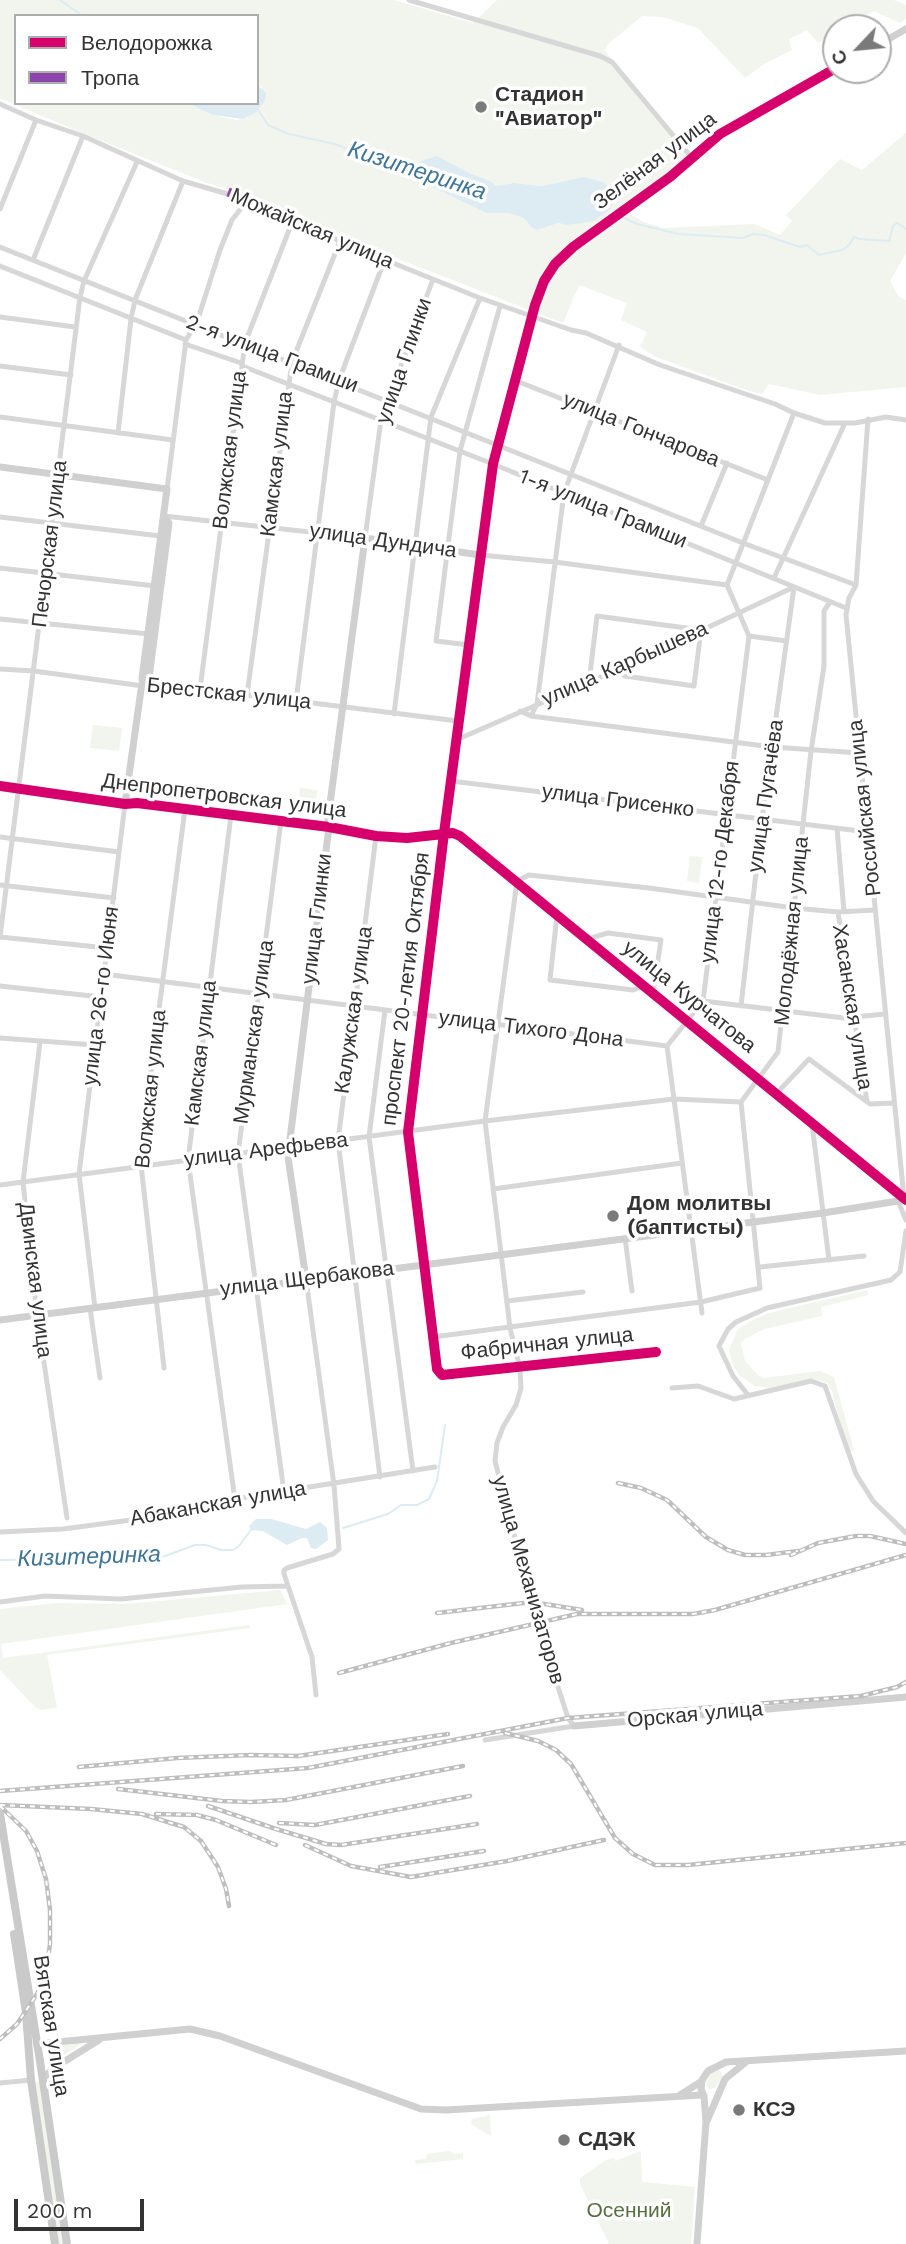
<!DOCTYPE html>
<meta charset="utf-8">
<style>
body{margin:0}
#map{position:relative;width:906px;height:2244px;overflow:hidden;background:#fff;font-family:"Work Sans",sans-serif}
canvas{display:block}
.legend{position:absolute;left:14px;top:14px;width:245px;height:91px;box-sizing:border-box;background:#fff;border:2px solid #adadad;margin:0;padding:9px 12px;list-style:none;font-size:21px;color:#333}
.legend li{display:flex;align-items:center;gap:14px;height:35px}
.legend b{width:35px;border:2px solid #adadad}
.north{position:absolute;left:822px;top:14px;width:70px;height:70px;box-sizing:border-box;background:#fff;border:2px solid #adadad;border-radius:50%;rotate:244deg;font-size:19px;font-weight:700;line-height:28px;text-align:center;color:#333}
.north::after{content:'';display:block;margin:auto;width:24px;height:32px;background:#7a7a7a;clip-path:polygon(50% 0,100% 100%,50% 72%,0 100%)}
.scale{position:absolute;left:14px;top:2199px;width:130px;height:32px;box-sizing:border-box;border:4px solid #333;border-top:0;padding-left:9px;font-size:21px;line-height:24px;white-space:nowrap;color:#333;-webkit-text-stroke:5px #fff;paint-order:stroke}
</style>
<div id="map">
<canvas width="906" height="2244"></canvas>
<ul class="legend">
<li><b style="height:9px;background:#d6006c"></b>Велодорожка</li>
<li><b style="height:9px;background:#8e44ad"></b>Тропа</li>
</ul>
<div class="north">С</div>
<div class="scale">200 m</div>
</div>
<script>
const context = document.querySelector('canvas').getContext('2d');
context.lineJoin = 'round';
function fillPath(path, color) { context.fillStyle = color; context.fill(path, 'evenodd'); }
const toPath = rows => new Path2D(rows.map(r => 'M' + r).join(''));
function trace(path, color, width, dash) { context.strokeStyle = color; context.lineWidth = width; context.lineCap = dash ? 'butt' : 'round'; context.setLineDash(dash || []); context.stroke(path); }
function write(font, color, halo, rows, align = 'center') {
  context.font = font + ' "Work Sans",sans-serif'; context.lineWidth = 7; context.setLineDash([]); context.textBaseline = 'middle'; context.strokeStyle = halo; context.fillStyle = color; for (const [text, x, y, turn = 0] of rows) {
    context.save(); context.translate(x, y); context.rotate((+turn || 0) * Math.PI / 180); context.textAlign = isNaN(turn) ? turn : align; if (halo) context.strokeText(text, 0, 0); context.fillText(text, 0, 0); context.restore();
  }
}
fillPath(toPath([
 [0,0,394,0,473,23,497,0,894,0,906,5,906,19,900,23,874,11,844,28,836,28,836,33,818,43,807,30,789,39,792,50,764,64,745,78,698,28,662,17,642,16,607,45,605,51,690,155,663,177,623,204,629,213,643,222,664,228,754,224,780,235,792,221,786,215,840,159,862,170,906,133,906,253,890,281,898,296,906,300,906,387,820,395,769,384,762,394,749,391,656,357,640,347,647,332,621,320,627,303,579,285,563,323,352,241,255,197,207,183,82,133,0,98],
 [16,16,257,16,257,84,262,87,262,105,247,118,237,120,213,115,187,103,16,103],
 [469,173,492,182,495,186,514,183,542,186,583,177,609,210,592,220,567,225,558,223,538,230,532,228,525,218,508,213,486,213,416,179],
 [93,725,122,728,119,751,90,748],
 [300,788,317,790,315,813,291,810,292,800,299,800],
 [690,856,702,857,699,883,687,881],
 [867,1290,868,1295,821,1307,822,1316,764,1329,743,1340,741,1343,745,1361,759,1376,764,1378,820,1371,834,1377,853,1447,853,1451,848,1452,832,1391,827,1383,813,1379,769,1388,755,1386,740,1376,733,1365,729,1350,738,1329,755,1319,769,1313],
 [280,1590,287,1604,1,1644,3,1658,249,1625,250,1628,47,1655,57,1708,41,1710,36,1708,0,1670,0,1609,57,1603,126,1604],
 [82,2043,57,2060,50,2060,46,2054,51,2047],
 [718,2069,722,2073,722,2078,715,2088,708,2089,706,2082,711,2073],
 [39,2082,64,2244,58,2244,34,2083],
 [490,2115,491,2136,471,2124,472,2119],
 [450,2151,454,2154,463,2153,463,2159,416,2164,415,2160,426,2159,427,2154],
 [641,2151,642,2182,695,2187,691,2244,609,2244,580,2184,580,2178,606,2160,614,2158,615,2161]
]), '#f1f5ed');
fillPath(toPath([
 [257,84,266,93,265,101,255,113,243,119,213,115,187,103,257,103],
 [437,156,469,173,492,182,495,186,514,183,542,186,583,177,603,182,609,188,612,205,609,210,594,221,567,225,558,223,538,230,532,228,524,218,508,213,486,213,416,179,413,175,414,170,421,161],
 [256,1519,271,1519,306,1529,320,1522,327,1528,328,1540,316,1549,311,1548,307,1538,302,1538,287,1545,263,1531,251,1530,249,1526]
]), '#ddebf3');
trace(toPath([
 [60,0,83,16],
 [258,110,268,125,289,134,335,144,379,161,415,169],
 [620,216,637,224,679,234,743,238,753,234,764,235,800,247,807,245,819,255,842,250,849,245,854,237,860,239,889,241,893,226,897,223,906,229],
 [343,1528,388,1514,401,1505,417,1505,429,1499,437,1481,445,1425],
 [0,1560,93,1559,107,1553,129,1552,157,1559,195,1545,206,1545,221,1550,233,1550,239,1546,251,1530]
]), '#ddebf3', 2);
trace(toPath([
 [409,0,600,56,612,62,692,158],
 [0,104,36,120,83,136,183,181,252,201,353,247,480,298,571,330,586,333,660,365,775,404,794,413,825,423,855,423,886,417,906,420],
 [0,209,36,120],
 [0,247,743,543,856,585],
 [33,260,83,136],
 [0,266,186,340],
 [0,317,75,327],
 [185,344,241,363],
 [0,366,71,375],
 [242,366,493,464,846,608],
 [514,380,768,480],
 [0,417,173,440],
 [868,419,856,585,849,598,846,615,904,1198],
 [118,433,131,319,135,300,183,181],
 [167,489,186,340,197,322,220,250,232,220,243,206,252,201],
 [164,516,365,538,381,420,433,279],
 [0,517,160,536],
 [701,526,727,463],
 [480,555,555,562,727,585],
 [0,568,155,586],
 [774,578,845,423],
 [0,619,149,634],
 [749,636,787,641],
 [469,645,436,641,460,451,500,306],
 [0,669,34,671,143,686,160,685,200,689,458,721],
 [589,682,597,616,701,630,694,686,625,676,616,671],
 [200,689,245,343,293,220],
 [247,695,292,362,340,241],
 [296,701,334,402,339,380,385,259],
 [520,711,531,716,772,747,860,753],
 [394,714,431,417,480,298],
 [531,716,537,704,564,493,619,345],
 [456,740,615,671,794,587],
 [451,781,868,832],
 [231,815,188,1160,235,1500],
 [281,821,238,1154,284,1492],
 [837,828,844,912],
 [376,836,338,1141,380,1477],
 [0,837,119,852],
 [0,885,114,898],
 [838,912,867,1102],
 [557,915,550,980,625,989,633,990,644,986],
 [0,937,80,297,84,281,137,162],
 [0,937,107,948],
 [587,939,608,933,661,940,654,987,651,991],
 [104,974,667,1046],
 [0,986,101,997],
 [703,1001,844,1018,885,1014],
 [741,1006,762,819,794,587],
 [385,1010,369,1137,413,1471],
 [0,1038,95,1045],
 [40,1042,23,1182,37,1315,67,1518],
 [776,1094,809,1059,870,1104,894,1103],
 [812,1124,829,1260],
 [0,1185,485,1121,674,1099,741,1102],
 [493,1189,682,1163],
 [898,1201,906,1220],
 [625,1238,632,1291],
 [424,1264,437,1369,442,1375,656,1352],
 [760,1267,864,1256],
 [306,1279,334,1485,339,1549,333,1554,287,1568,284,1570,284,1574,312,1657,316,1695],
 [507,1301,583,1292],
 [90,1308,100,1378],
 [95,1308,79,1174,125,804],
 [702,1313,667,1046,703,1001,749,636,727,585,794,413],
 [433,1337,701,1302,760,1288,741,1102,778,1052,811,751,824,666,824,611,830,602],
 [164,1368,140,1156,185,809],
 [672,1388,698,1386,734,1399,811,1381,825,1386,856,1474,873,1501,906,1533],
 [748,1395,733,1376,719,1346,728,1329,736,1322,767,1308,891,1280,900,1272,906,1231],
 [0,1532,63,1529,131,1520,209,1503,435,1467],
 [0,1602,45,1596,121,1599,242,1587,287,1586],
 [485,1740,574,1726,568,1718,537,1622,495,1461,497,1443,503,1427,516,1405,521,1388,520,1368,510,1328,485,1121,517,881,529,875,649,888,794,908,838,912,875,910],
 [0,2083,31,2080]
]), '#d7d7d7', 5);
trace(toPath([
 [878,45,906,29],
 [0,467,167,489,142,678,143,686],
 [0,786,125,804,137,803,329,827,376,836,407,838,453,833,460,836,906,1200],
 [125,804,141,690,149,678,169,523,164,516],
 [424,1264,408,1132,412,1086,493,464,537,298,549,272,573,247,670,177,720,134,836,68],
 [306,1279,288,1157,289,1147,329,827,328,819,365,538,480,555],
 [0,1320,823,1213,898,1201,904,1198],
 [574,1726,906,1697],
 [37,2044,190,2029,220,2036,421,2109,446,2110,702,2095],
 [43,2078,57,2066,99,2040],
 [680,2095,702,2081],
 [707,2121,725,2079,746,2062],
 [697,2244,706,2122,704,2096,701,2089,702,2080,708,2071,726,2062,906,2051]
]), '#d0d0d0', 7);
trace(toPath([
 [0,1814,40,2061,67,2244],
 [14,1934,26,2013,31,2080,55,2244]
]), '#cacaca', 8);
const rail = toPath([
 [618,1483,641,1488,667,1500,706,1537,728,1550,745,1555,766,1555,798,1551],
 [791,1555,818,1543,856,1536,870,1536,906,1544],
 [437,1613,532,1602,582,1610],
 [339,1673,451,1643,577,1614,693,1614,715,1610,906,1555],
 [505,1733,538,1741,556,1750,571,1764,615,1838,633,1854,655,1865,688,1865,906,1843],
 [79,1767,177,1758,250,1755,298,1756,448,1734],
 [118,1789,222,1801,251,1802,286,1800,463,1766],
 [0,1791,308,1768,568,1718,861,1696,897,1687,906,1682],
 [0,1805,91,1809,142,1814,184,1827,201,1841,218,1867,226,1889,229,1906],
 [0,1806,26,1831,37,1851,46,1879,50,1910,50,1944,46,1973,37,1994,17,2024,0,2039],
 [208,1806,276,1829,326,1844,341,1845,477,1824],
 [156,1814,197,1815,216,1820,276,1845],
 [279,1823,315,1825,470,1796],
 [305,1845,351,1866,411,1877,507,1861,604,1840],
 [380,1867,484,1851]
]);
trace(rail, '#bebebe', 4.5);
trace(rail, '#fff', 2, [5]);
trace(toPath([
 [228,192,252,201]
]), '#8e44ad', 9, [18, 9]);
trace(toPath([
 [0,786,125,804,137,803,329,827,376,836,407,838,453,833,460,836,906,1200],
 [656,1352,442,1375,437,1369,408,1132,444,833,493,464,535,305,544,281,555,264,573,247,670,177,720,134,836,68]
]), '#d6006c', 10);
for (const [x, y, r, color] of [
 [481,107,7,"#7a7a7a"],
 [613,1216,7,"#7a7a7a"],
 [739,2110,7,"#7a7a7a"],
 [564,2140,7,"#7a7a7a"]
]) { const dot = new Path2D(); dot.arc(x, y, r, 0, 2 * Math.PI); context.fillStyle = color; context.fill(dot); trace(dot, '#fff', 2.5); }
write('bold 21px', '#333', '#fff', [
 ["Стадион",495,95],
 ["\"Авиатор\"",495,119],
 ["Дом молитвы",627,1204],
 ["(баптисты)",627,1228],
 ["КСЭ",753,2110],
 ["СДЭК",578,2140]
], 'left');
write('21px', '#333', '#fff', [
 ["Зелёная улица",655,161,-37],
 ["Можайская улица",312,229,23],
 ["2-я улица Грамши",272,354,21],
 ["улица Глинки",404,361,-71],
 ["улица Гончарова",641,430,22],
 ["Волжская улица",230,450,-83],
 ["Камская улица",277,464,-83],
 ["1-я улица Грамши",603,509,22],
 ["улица Дундича",383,541,8],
 ["Печорская улица",50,544,-83],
 ["улица Карбышева",625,664,-24],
 ["Брестская улица",229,694,6],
 ["Днепропетровская улица",224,796,7],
 ["улица Пугачёва",766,796,-82],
 ["улица Грисенко",618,801,7],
 ["Российская улица",865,808,-96],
 ["улица 12-го Декабря",720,862,-83],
 ["улица Глинки",317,919,-83],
 ["Молодёжная улица",792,931,-84],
 ["проспект 20-летия Октября",406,989,-83],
 ["улица 26-го Июня",101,996,-83],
 ["улица Курчатова",689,997,39],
 ["Хасанская улица",852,1007,81],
 ["Калужская улица",354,1010,-82],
 ["улица Тихого Дона",531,1029,7],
 ["Мурманская улица",254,1032,-82],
 ["Камская улица",201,1053,-83],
 ["Волжская улица",151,1089,-84],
 ["улица Арефьева",266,1150,-7],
 ["улица Щербакова",307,1279,-7],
 ["Двинская улица",35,1280,83],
 ["Фабричная улица",547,1344,-6],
 ["Абаканская улица",218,1504,-10],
 ["улица Механизаторов",528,1580,74],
 ["Орская улица",695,1715,-5],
 ["Вятская улица",51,2026,81]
]);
write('21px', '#56703f', '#fff', [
 ["Осенний",629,2211]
]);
write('italic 23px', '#3f7597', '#fff', [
 ["Кизитеринка",417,171,18],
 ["Кизитеринка",89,1557,-2]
]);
</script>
